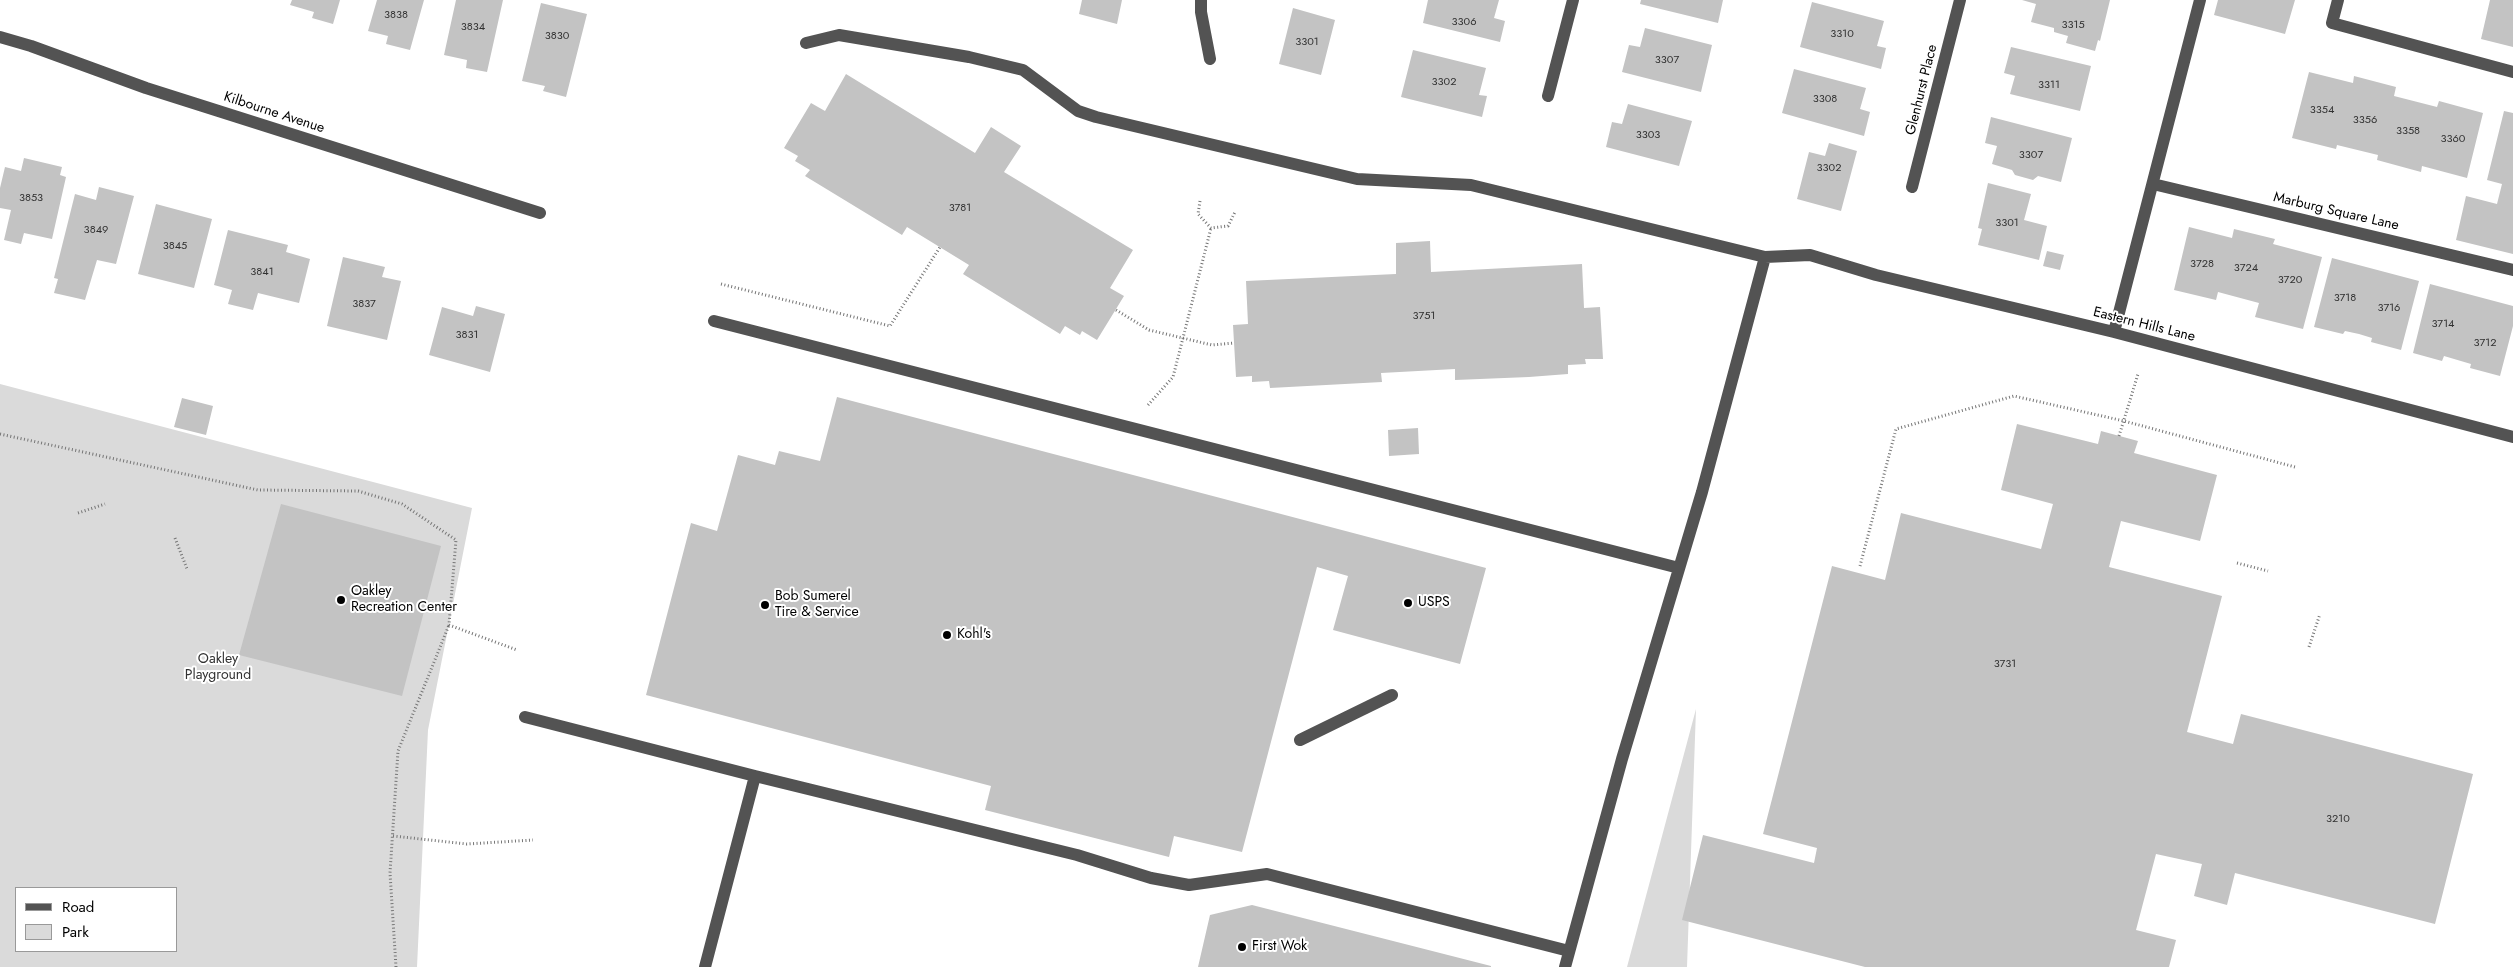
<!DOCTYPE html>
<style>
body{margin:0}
#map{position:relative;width:2513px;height:967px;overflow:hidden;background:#fff;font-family:Jost,sans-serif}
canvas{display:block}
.legend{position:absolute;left:15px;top:887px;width:162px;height:65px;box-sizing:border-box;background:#fff;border:1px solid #999;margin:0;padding:6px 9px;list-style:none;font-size:15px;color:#000}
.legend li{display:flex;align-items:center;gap:10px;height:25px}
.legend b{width:25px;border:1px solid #999}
</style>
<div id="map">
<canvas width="2513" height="967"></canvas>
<ul class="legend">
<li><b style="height:6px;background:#535353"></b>Road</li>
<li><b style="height:14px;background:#dadada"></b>Park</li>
</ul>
</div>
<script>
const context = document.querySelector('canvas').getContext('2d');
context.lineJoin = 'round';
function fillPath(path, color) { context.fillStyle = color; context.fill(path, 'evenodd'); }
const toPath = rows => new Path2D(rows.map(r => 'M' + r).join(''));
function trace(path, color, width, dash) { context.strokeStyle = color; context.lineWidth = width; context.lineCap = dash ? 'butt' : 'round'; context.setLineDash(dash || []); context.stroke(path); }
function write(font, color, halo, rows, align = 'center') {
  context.font = font + ' Jost,sans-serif'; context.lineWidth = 4; context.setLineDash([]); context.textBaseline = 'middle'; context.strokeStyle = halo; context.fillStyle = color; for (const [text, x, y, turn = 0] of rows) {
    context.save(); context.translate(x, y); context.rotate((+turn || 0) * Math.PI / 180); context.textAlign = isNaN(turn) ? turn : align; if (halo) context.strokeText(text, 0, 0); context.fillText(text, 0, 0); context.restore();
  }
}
fillPath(toPath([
 [0,384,472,508,428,730,417,967,0,967],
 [16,888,176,888,176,951,16,951],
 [1696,709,1687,967,1627,967]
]), '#dadada');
fillPath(toPath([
 [292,0,340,0,333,24,312,18,314,12,290,5],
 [377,0,424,0,410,50,386,44,388,36,368,31],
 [456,0,503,0,487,72,466,68,467,60,444,55],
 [1082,0,1122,0,1117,24,1079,14],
 [1428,0,1499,0,1494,18,1505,21,1500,42,1423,23],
 [1641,0,1723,0,1718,23,1640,4],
 [2022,0,2110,0,2100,41,2098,40,2095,51,2066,43,2068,36,2054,32,2054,28,2031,22,2036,4],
 [2218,0,2295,0,2285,34,2214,15],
 [2490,0,2513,0,2513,47,2481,39],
 [1812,2,1884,21,1877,46,1886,48,1881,69,1800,47],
 [541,3,587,14,566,97,543,91,545,86,522,81],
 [1293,8,1335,20,1321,75,1279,64],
 [1645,28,1712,45,1701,92,1622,72,1629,45,1640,47],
 [2011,47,2091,66,2080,111,2010,94,2015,76,2004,73],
 [1413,50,1486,68,1479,95,1487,96,1482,117,1401,97],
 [1794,69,1866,88,1860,109,1870,112,1864,136,1782,113],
 [2309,72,2353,83,2354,76,2396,87,2394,96,2437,107,2439,101,2483,113,2467,178,2422,166,2421,172,2377,160,2378,155,2337,145,2336,149,2292,138],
 [846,74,975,153,991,127,1021,146,1004,172,1133,250,1110,288,1124,296,1097,340,1082,331,1080,335,1065,326,1060,334,963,274,969,265,907,227,902,235,805,176,810,170,795,161,798,156,784,148,811,103,825,111],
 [1628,104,1692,121,1679,166,1606,147,1612,122,1622,124],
 [2504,111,2513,113,2513,254,2456,240,2466,196,2497,204,2502,184,2487,180],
 [1991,117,2072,138,2061,182,2038,176,2033,180,2015,175,2012,170,1992,164,1997,146,1985,143],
 [1829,143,1857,151,1841,211,1797,199,1809,152,1825,156],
 [24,158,62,167,60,175,66,177,52,239,24,233,21,244,4,240,11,210,0,208,0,188,5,167,21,171],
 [1988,183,2031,194,2024,220,2047,226,2039,260,1978,245,1982,229,1978,228],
 [99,187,134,196,116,264,97,260,85,300,54,293,58,279,54,278,75,194,96,200],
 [156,204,212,219,194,288,138,274],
 [2189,227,2232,238,2234,229,2275,239,2273,244,2322,257,2303,329,2255,317,2259,303,2218,292,2216,300,2174,290],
 [228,230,288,245,286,252,310,259,299,303,258,293,253,310,228,304,232,290,214,285],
 [1430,241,1431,272,1582,264,1584,308,1600,307,1603,359,1585,359,1586,364,1568,365,1568,374,1529,377,1455,380,1455,369,1381,373,1382,382,1270,388,1269,381,1252,382,1252,376,1236,377,1233,325,1248,324,1246,281,1396,274,1396,243],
 [2047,251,2064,255,2060,270,2043,266],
 [343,257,385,267,382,277,401,281,387,340,327,326],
 [2332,258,2419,281,2401,350,2371,342,2372,338,2359,334,2345,331,2343,334,2314,327],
 [2430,284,2513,306,2513,326,2500,376,2470,368,2471,364,2444,356,2442,361,2413,353],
 [476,306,505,314,490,372,429,355,442,307,473,316],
 [837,397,1486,568,1460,664,1333,630,1348,576,1317,567,1242,852,1174,836,1169,857,985,810,991,786,646,695,691,523,717,531,738,455,775,465,779,451,820,461],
 [182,398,213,406,206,435,174,427],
 [2017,424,2098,444,2101,431,2138,441,2134,453,2217,475,2200,541,2121,521,2109,567,2222,596,2187,732,2233,744,2241,714,2473,774,2435,924,2235,873,2227,905,2194,896,2202,864,2156,854,2136,930,2176,940,2169,967,1865,967,1682,920,1703,835,1814,863,1817,848,1763,834,1832,566,1885,580,1901,513,2041,549,2053,504,2001,490],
 [1418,428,1419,454,1389,456,1388,430],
 [281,504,441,546,402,696,239,655],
 [1252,905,1491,966,1491,967,1198,967,1210,915]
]), '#c3c3c3');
trace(toPath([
 [1200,201,1198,214,1211,228,1228,226,1235,212],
 [721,284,890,326,940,247],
 [1116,310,1149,330,1212,345,1234,343],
 [1148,405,1173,377,1211,228],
 [0,434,258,490,358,491,402,504,456,540,449,625,517,650],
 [2119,436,2138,374],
 [78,513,105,504],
 [175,538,187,569],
 [2237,563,2268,571],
 [1860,566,1896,429,2014,396,2124,421,2295,467],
 [2309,647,2320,614],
 [393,836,467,844,533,840],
 [396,967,390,873,398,751,449,625]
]), '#757575', 3, [1, 2.5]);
trace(toPath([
 [1201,0,1201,12,1210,59],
 [2338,0,2332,23,2513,72],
 [0,37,31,46,146,88,540,213],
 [806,43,839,35,969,57,1023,70,1078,111,1096,117,1357,179,1471,185,1765,257,1810,255,1876,275,2114,332,2513,437],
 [1548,96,1573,0],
 [2153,184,2513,270],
 [1912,187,1960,0],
 [714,321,1679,568],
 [2114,332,2200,0],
 [525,717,755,776,1077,855,1151,878,1189,885,1267,874,1569,951],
 [1300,740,1392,695],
 [705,967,755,776],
 [1565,967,1622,759,1702,492,1765,257]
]), '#535353', 12);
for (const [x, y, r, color] of [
 [341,600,5,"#000"],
 [1408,603,5,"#000"],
 [765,605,5,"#000"],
 [947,635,5,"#000"],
 [1242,947,5,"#000"]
]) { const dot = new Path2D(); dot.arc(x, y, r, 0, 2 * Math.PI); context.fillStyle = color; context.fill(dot); trace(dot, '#fff', 2); }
write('11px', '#313131', null, [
 ["3838",396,15],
 ["3306",1464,22],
 ["3315",2073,25],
 ["3834",473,27],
 ["3310",1842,34],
 ["3830",557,36],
 ["3301",1307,42],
 ["3307",1667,60],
 ["3302",1444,82],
 ["3311",2049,85],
 ["3308",1825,99],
 ["3354",2322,110],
 ["3356",2365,120],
 ["3358",2408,131],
 ["3303",1648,135],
 ["3360",2453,139],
 ["3307",2031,155],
 ["3302",1829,168],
 ["3853",31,198],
 ["3781",960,208],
 ["3301",2007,223],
 ["3849",96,230],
 ["3845",175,246],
 ["3728",2202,264],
 ["3724",2246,268],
 ["3841",262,272],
 ["3720",2290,280],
 ["3718",2345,298],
 ["3837",364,304],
 ["3716",2389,308],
 ["3751",1424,316],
 ["3714",2443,324],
 ["3831",467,335],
 ["3712",2485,343],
 ["3731",2005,664],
 ["3210",2338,819]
]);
write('14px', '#000', '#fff', [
 ["Glenhurst Place",1922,90,-76],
 ["Kilbourne Avenue",274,113,18],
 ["Marburg Square Lane",2336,212,13],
 ["Eastern Hills Lane",2144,325,14]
]);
write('14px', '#000', '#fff', [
 ["Oakley",351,592],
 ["Recreation Center",351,608],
 ["Bob Sumerel",775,597],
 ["Tire & Service",775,613],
 ["USPS",1418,603],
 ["Kohl's",957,635],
 ["First Wok",1252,947]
], 'left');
write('14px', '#313131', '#fff', [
 ["Oakley",218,660],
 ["Playground",218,676]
]);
</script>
